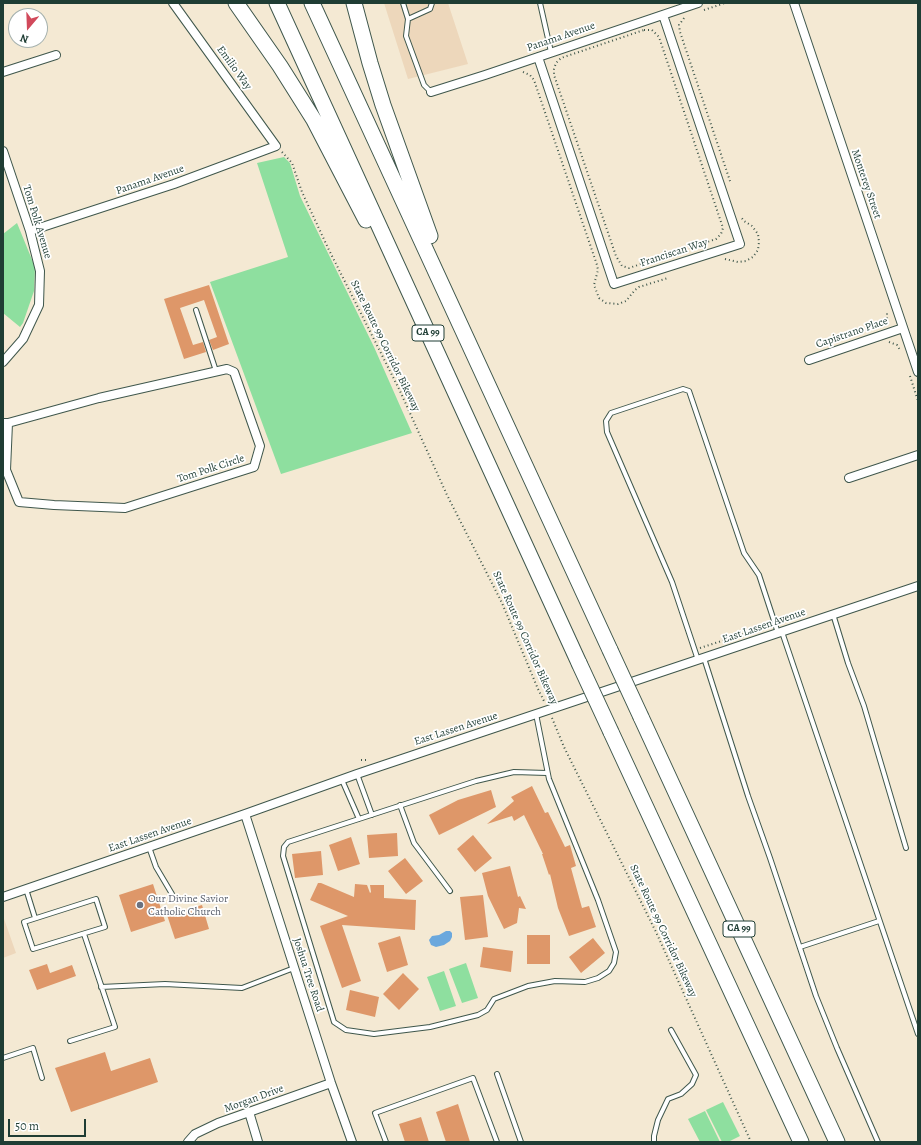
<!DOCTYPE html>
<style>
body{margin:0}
#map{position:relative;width:921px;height:1145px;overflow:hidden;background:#f4e9d3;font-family:Alegreya,serif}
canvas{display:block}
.frame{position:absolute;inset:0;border:4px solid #1f3d34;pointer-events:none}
.north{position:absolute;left:8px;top:8px;width:40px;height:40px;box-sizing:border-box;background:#fff;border:1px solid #a5b1ae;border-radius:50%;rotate:199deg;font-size:11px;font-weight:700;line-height:16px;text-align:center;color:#1f3d34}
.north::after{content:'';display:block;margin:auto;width:14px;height:18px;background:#d1495b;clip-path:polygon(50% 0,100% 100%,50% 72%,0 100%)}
.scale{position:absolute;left:8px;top:1119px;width:78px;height:18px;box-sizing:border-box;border:2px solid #1f3d34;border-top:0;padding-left:5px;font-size:12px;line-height:14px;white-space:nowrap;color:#1f3d34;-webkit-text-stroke:3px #fff;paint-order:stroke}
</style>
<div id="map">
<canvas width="921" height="1145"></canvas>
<div class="frame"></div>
<div class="north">N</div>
<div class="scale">50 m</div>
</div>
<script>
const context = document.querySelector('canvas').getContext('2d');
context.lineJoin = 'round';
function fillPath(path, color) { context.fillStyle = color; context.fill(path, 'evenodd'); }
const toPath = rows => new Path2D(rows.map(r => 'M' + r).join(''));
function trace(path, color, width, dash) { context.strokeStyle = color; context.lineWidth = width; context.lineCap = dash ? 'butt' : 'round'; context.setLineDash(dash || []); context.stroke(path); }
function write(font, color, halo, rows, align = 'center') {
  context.font = font + ' Alegreya,serif'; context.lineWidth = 3.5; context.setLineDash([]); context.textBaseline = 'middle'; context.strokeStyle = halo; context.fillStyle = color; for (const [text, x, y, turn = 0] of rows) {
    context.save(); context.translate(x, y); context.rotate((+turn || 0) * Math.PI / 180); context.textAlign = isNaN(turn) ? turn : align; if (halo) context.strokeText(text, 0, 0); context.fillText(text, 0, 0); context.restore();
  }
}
fillPath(toPath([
 [384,3,448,3,468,64,408,79],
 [3,916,16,953,3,958]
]), '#edd7bb');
fillPath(toPath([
 [284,157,290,163,300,196,374,347,412,433,281,474,210,282,288,257,257,163],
 [17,223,35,267,34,291,23,323,20,327,3,313,3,234],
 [466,963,478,998,462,1003,449,969],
 [444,971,456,1006,440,1011,427,977],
 [723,1102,740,1136,728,1142,722,1142,706,1110],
 [705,1111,720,1142,700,1142,688,1119]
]), '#8edf9f');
fillPath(toPath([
 [446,931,450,931,452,933,452,937,450,941,444,945,436,947,431,945,429,940,432,936,439,935]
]), '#6ba8dd');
fillPath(toPath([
 [209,285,229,344,213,350,209,340,217,337,204,300,180,308,193,345,203,342,206,352,184,359,164,299],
 [532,786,545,813,548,812,565,847,570,845,576,866,571,868,582,908,589,906,596,927,569,936,558,908,550,874,549,875,542,854,543,854,524,815,514,821,512,816,487,824,514,801,511,797],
 [491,790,496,807,439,835,429,815,458,800],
 [397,833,398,856,369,858,367,835],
 [473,835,492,858,475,872,457,849],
 [351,837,360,864,338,871,329,845],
 [321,851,323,875,295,878,292,854],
 [405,858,423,881,406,894,388,871],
 [510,866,518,897,520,896,526,909,519,908,517,923,504,929,488,896,482,873],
 [318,883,321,883,354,897,355,884,367,885,370,893,371,892,370,885,384,885,384,898,416,900,415,930,342,925,361,981,342,988,320,926,348,916,310,900],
 [153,884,165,921,131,932,119,895],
 [483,895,488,937,465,940,460,897],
 [202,905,209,929,175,939,167,915],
 [527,935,550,935,550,964,527,964],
 [400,936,408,965,387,972,378,943],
 [593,938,605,953,581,973,569,957],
 [483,947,513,951,511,972,480,967],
 [47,964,50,973,72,965,76,976,37,990,29,970],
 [403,973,419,989,399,1010,383,994],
 [350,990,379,997,375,1017,346,1010],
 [105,1052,111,1071,150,1058,158,1082,71,1112,55,1068],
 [458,1104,470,1142,446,1142,436,1112],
 [421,1117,429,1142,405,1142,399,1124]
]), '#de9769');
const lane = toPath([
 [403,3,408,19],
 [540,3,551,52],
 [431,92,424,85,406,36,408,19,430,9,432,3],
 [196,310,216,371],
 [833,614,848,663,864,706,906,848],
 [782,632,918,1034],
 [704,658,748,796,770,858,816,996,837,1048,878,1142],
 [698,660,672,582,607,432,606,421,611,413,683,389,689,391,744,553,759,575,778,633],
 [536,714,549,779,598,900,616,952,614,963,609,971,598,978,585,982,555,981,528,986,494,999,487,1010,478,1015,430,1027,374,1034,346,1030,334,1022,283,856,284,847,288,842,476,781,514,772,547,773],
 [357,774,372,815],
 [342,780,359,819],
 [400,805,414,843,450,891],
 [149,847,156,867,172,894],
 [26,889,35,918],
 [96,899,105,927,33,949,24,922,96,899],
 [800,947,879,921],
 [101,987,165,984,242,988,294,968],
 [70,1041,115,1027,84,934],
 [3,1058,33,1048,42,1078],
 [497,1074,521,1142],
 [386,1142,375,1113,473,1078,497,1142],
 [654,1142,654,1136,658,1120,668,1099,681,1094,692,1084,696,1075,671,1030]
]);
const street = toPath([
 [794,3,918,372],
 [538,57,614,284,740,244,663,15],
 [3,72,56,55],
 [431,92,485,75,698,3],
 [3,151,30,231,40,271,39,305,23,339,3,362],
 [30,231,174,184,276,146,173,3],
 [809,360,903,328],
 [3,423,8,423,99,398,227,369,234,372,260,446,254,467,125,508,54,505,19,502,6,470,8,423],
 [849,478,918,455],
 [245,814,331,1083,352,1142],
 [3,897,245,814,357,774,918,586],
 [249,1112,258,1142],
 [188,1142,195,1134,218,1123,331,1083]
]);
const highway = toPath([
 [236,3,280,66,314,120,366,220],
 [277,3,579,663],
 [312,3,610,650],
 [354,3,370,63,383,105,430,236],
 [641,717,837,1142],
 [611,732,801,1142]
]);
trace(lane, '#3f574c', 6);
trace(street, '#3f574c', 10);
trace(highway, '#3f574c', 17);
trace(toPath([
 [704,10,725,3],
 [684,18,679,25,680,32,731,184],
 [644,30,652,30,659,37,723,228,721,234,716,239,629,268,622,266,616,256,554,75,554,69,556,63,561,58,644,30],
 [523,72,530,75,534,80,597,265,598,270,594,285,599,298,606,303,618,304,626,301,635,290,639,287,668,278],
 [282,152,292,163,302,192,328,248,400,391,447,495,502,603,538,689,545,703],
 [725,259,738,262,746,261,753,257,758,250,759,242,758,234,752,226,744,221,741,217],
 [882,325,887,318,887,311],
 [889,342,897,345,900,350],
 [910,376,918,401],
 [782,621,791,618],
 [700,648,768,626],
 [552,718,564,747,656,932,751,1142],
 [361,760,368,760]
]), '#3f574c', 2, [1, 3]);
trace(lane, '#fff', 4);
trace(street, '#fff', 8);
trace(highway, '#fff', 15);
const highwayBridge = toPath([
 [610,650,641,717],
 [579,663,611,732]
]);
trace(highwayBridge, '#3f574c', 17, []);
trace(highwayBridge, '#fff', 15);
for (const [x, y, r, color] of [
 [140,905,4,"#6b7280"]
]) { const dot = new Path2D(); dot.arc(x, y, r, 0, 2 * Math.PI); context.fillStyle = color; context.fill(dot); trace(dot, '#fff', 1.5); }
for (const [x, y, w] of [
 [428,333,32],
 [739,929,32]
]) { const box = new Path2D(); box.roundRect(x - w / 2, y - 8, w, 16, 3); context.fillStyle = '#fff'; context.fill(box); trace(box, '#1f3d34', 1); }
write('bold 10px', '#1f3d34', null, [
 ["CA 99",428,333],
 ["CA 99",739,929]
]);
write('11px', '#1f3d34', '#fff', [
 ["Panama Avenue",561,37,-19],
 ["Emilio Way",234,68,54],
 ["Panama Avenue",150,180,-19],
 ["Monterey Street",866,184,71],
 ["Tom Polk Avenue",37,222,73],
 ["Franciscan Way",674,253,-18],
 ["Capistrano Place",852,333,-19],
 ["State Route 99 Corridor Bikeway",385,346,64],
 ["Tom Polk Circle",211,469,-18],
 ["East Lassen Avenue",764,626,-19],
 ["State Route 99 Corridor Bikeway",525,638,66],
 ["East Lassen Avenue",456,729,-18],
 ["East Lassen Avenue",150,835,-19],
 ["State Route 99 Corridor Bikeway",663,931,65],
 ["Joshua Tree Road",308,975,72],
 ["Morgan Drive",254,1099,-20]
]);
write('11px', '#5b616d', '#fff', [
 ["Our Divine Savior",148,899],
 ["Catholic Church",148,912]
], 'left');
</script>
